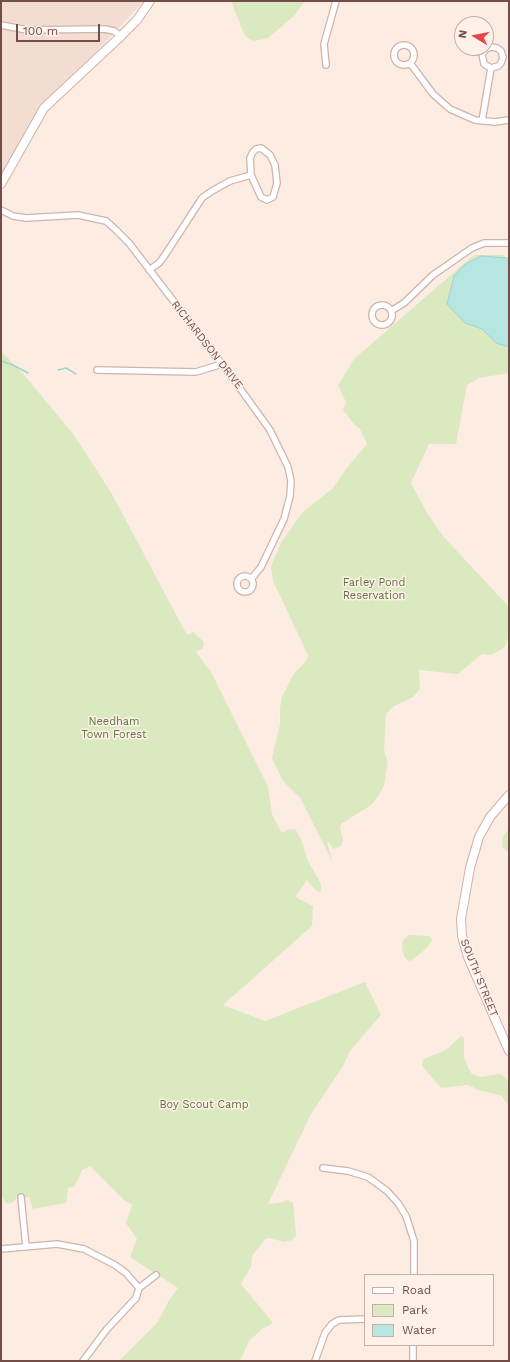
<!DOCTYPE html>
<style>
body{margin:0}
#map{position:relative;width:510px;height:1362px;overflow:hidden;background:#fcece2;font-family:"Work Sans",sans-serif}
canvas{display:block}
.frame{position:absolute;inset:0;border:2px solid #734e49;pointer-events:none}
.legend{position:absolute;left:364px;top:1274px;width:130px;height:72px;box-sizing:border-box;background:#fff0e8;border:1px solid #c7afa8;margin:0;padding:5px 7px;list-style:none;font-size:12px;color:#734e49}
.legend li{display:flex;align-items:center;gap:8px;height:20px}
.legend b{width:20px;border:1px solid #c7afa8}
.north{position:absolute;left:454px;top:16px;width:40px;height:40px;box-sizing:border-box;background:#fff0e8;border:1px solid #c7afa8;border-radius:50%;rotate:280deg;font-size:11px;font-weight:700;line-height:16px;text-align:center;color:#734e49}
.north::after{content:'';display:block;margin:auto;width:14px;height:18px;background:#e5484b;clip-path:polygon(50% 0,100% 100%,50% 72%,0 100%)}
.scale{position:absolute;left:16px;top:24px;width:84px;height:18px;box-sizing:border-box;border:2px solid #734e49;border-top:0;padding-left:5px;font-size:12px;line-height:14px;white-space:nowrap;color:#734e49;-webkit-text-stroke:3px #fff0e8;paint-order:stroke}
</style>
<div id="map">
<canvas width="510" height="1362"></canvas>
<div class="frame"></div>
<ul class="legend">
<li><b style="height:5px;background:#fff"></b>Road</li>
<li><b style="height:11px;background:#dbe9c1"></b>Park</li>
<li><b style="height:11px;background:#b7e5e1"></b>Water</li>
</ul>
<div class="north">N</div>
<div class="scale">100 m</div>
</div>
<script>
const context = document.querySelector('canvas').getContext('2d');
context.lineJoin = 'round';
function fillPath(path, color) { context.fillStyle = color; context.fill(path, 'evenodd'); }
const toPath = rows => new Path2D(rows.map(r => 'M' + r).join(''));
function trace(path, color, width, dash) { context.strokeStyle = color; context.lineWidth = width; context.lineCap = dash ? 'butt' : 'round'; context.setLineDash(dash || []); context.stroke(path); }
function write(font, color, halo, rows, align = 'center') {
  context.font = font + ' "Work Sans",sans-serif'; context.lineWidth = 3; context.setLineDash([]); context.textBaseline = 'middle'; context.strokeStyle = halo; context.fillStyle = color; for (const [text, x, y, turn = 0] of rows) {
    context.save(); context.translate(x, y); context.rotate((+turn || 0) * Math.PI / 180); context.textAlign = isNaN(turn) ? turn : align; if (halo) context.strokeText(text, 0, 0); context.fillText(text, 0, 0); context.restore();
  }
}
fillPath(toPath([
 [1,1,144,1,77,72,46,100,32,120,1,174]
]), '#f3dcd1');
fillPath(toPath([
 [231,1,305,1,294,16,268,38,254,41,249,39,244,34],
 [474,255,505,255,504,264,509,272,509,373,479,378,467,385,456,444,429,444,411,483,427,513,443,536,509,607,509,634,506,645,502,649,491,655,482,654,458,674,419,670,420,682,419,690,413,697,394,706,386,714,384,751,388,763,384,785,379,795,371,805,341,824,340,829,343,839,341,846,334,849,327,841,332,861,301,799,283,781,272,758,280,724,280,708,282,697,293,675,306,661,308,655,273,581,271,566,282,541,302,513,333,488,346,469,367,444,360,429,355,425,343,410,346,402,338,385,355,358],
 [1,351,26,377,74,435,112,494,187,635,193,632,204,642,203,648,196,652,211,672,268,787,272,814,282,833,290,829,296,830,302,841,307,859,321,884,321,891,318,892,305,879,306,882,295,897,313,906,312,926,223,1005,265,1021,365,982,381,1015,350,1051,343,1066,311,1114,268,1204,279,1203,288,1200,293,1203,296,1235,292,1240,284,1242,270,1238,265,1239,252,1256,251,1266,241,1284,273,1323,262,1329,249,1341,240,1361,119,1361,157,1323,168,1302,178,1288,130,1257,137,1239,126,1223,132,1205,124,1200,90,1166,82,1170,75,1186,68,1188,66,1203,33,1209,29,1197,16,1198,14,1202,7,1204,1,1196],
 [509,828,509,853,503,848,502,843,503,837],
 [409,935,430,936,432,940,427,948,412,960,408,961,404,956,402,948,403,940],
 [461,1036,464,1038,464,1057,468,1068,472,1074,480,1077,500,1074,505,1077,509,1083,509,1107,502,1096,478,1090,473,1087,467,1085,441,1088,427,1072,422,1065,424,1059,446,1050]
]), '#dbe9c1');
const water = toPath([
 [481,256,509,258,509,347,496,343,482,329,465,323,447,304,454,276,464,265,481,256]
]);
fillPath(water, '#b7e5e1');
trace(water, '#9ed6d2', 1);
trace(toPath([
 [1,361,13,365,28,373],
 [58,370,66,368,76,374]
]), '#9ed6d2', 1.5);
const street = toPath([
 [1,25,27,30,105,29,114,31,121,36],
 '394 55a10 10 0 1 1 20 0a10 10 0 1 1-20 0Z',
 [410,63,433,94,450,109,475,120,495,122,509,120],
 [326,65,324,44,336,1],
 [482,121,491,68,498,66,501,63,503,57,501,51,497,48,491,47,486,49,482,54,484,64,491,68],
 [1,210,13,216,26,218,78,215,106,221,116,230,129,243,234,380,270,430,288,467,291,481,290,496,284,519,261,567,252,578],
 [149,270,159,263,165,255,202,198,212,191,230,181,251,175,261,197,267,200,273,197,277,183,275,165,270,155,261,148,256,149,253,152,250,158,251,175],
 '372 315a10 10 0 1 1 20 0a10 10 0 1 1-20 0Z',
 [391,311,404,303,433,275,472,248,484,243,509,243],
 [97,370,196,372,222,364],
 '237 584a8 8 0 1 1 16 0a8 8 0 1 1-16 0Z',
 [323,1168,348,1171,368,1177,387,1191,398,1203,406,1216,414,1241,414,1275],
 [21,1197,26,1247],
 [1,1249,57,1244,84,1249,115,1265,126,1273,139,1288],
 [83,1361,107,1329,136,1298,139,1288,156,1275],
 [315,1361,325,1333,332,1324,339,1320,365,1319],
 [413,1361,413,1345]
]);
const secondary = toPath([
 [1,184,44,108,121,36,137,20,150,1],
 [509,795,490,817,479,837,470,868,461,919,462,936,468,957,509,1051]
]);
trace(street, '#cfb3ac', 8);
trace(secondary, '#d2b1a9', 10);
trace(street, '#fff', 5.5);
trace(secondary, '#fff', 8);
write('11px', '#734e49', '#fff0e8', [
 ["RICHARDSON DRIVE",207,345,52],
 ["SOUTH STREET",479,978,68]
]);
write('11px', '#5b733f', '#fff0e8', [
 ["Farley Pond",374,583],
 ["Reservation",374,596],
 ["Needham",114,722],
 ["Town Forest",114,735],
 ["Boy Scout Camp",204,1105]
]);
</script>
